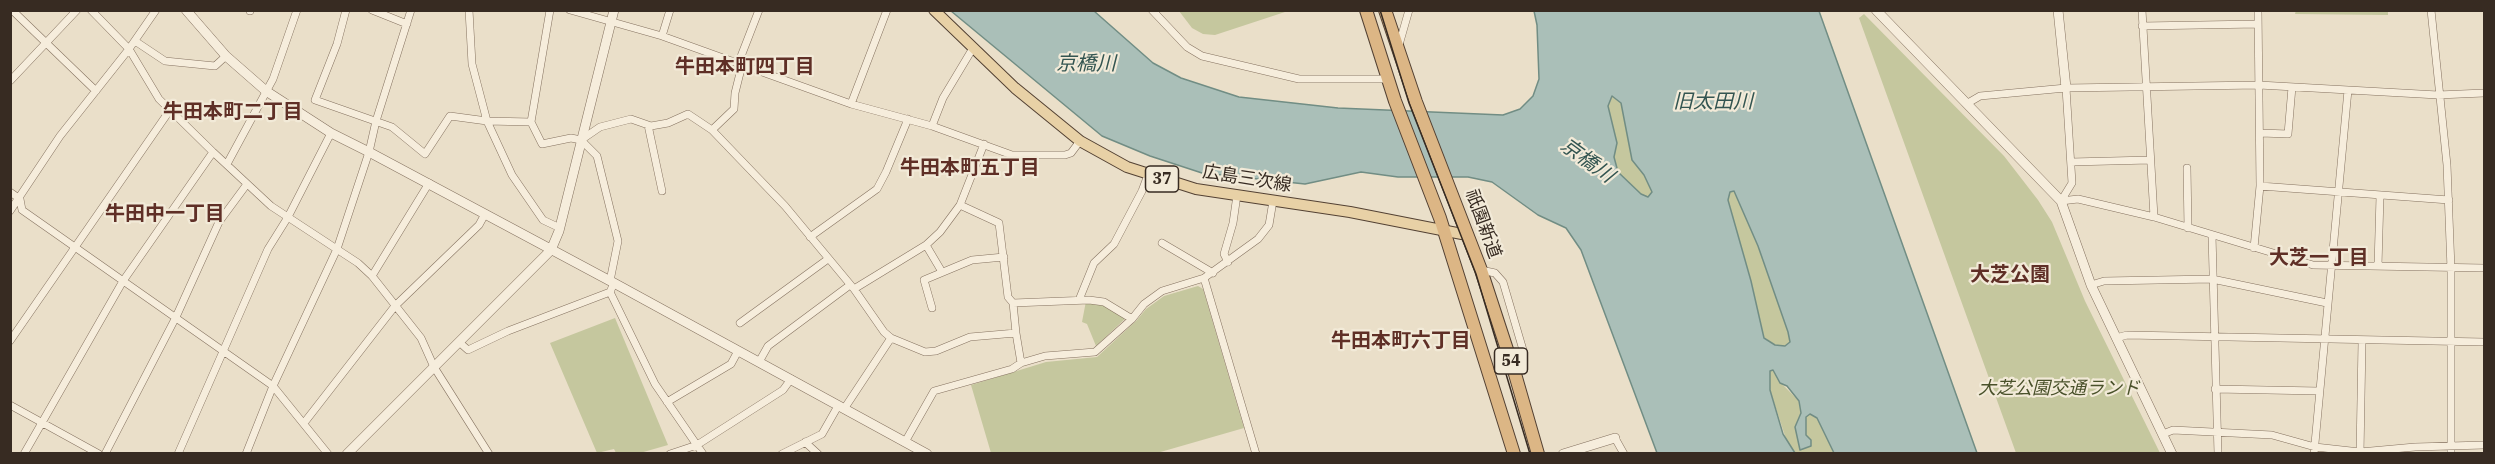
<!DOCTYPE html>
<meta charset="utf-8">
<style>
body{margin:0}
#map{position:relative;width:2495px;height:464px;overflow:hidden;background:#eadfc9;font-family:"IBM Plex Serif",serif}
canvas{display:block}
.frame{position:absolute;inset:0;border:12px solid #372b22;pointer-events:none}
</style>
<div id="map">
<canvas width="2495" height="464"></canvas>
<div class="frame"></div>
</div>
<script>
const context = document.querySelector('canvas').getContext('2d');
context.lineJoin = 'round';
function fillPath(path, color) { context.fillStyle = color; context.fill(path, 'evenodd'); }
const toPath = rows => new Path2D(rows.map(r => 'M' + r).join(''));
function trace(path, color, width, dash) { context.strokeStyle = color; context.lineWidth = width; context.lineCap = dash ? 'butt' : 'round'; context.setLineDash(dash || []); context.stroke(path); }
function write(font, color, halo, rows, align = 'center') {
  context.font = font + ' "IBM Plex Serif","Noto Sans JP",serif'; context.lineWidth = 4.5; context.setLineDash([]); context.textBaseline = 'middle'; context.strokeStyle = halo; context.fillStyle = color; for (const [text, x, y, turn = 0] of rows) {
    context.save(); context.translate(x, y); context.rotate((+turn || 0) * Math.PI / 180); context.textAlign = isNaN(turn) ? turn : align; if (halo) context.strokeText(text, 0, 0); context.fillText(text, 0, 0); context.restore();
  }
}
fillPath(toPath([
 [2296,10,2388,11,2388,15,2295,14],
 [1179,11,1179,10,1288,11,1215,35,1203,34,1192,28],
 [1864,14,2004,156,2038,200,2052,222,2085,301,2160,453,2016,453,1859,18],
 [1612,96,1621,103,1632,160,1644,175,1652,192,1648,197,1641,194,1618,172,1614,157,1617,143,1608,106],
 [1734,191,1758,246,1788,332,1790,342,1786,346,1775,345,1764,337,1751,281,1728,200,1729,192],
 [1198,286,1203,289,1244,428,1157,453,991,453,971,385,1046,362,1097,357,1137,320,1146,309,1164,296],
 [1086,301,1098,303,1127,317,1096,346,1087,324,1082,322],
 [615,318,668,445,640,453,616,453,614,449,597,453,550,343],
 [1774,370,1780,382,1799,401,1801,413,1795,427,1811,440,1806,435,1805,417,1809,414,1817,418,1834,453,1795,453,1788,445,1770,390,1770,371]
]), '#c5c79e');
const water = toPath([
 [951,11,1094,11,1153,63,1181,78,1239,97,1338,108,1503,115,1520,109,1533,96,1539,79,1537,25,1534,11,1819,11,1977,453,1834,453,1817,418,1810,414,1806,417,1806,435,1811,440,1811,446,1800,450,1795,427,1801,413,1799,401,1787,386,1780,383,1773,370,1770,371,1770,390,1783,434,1795,453,1657,453,1581,250,1566,228,1538,215,1492,182,1468,177,1398,177,1361,172,1305,184,1202,173,1150,156,1102,136,951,11],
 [1612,96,1621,103,1632,160,1644,175,1652,192,1648,197,1641,194,1618,172,1614,157,1617,143,1608,106,1612,96],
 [1734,191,1758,246,1788,332,1790,342,1785,346,1775,345,1764,338,1751,281,1728,200,1730,192,1734,191]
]);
fillPath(water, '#aabfb8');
trace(water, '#718d84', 1.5);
const minor = toPath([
 [12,10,96,91],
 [91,10,129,49,159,99,213,152,271,206,358,263,372,276,421,338,434,367,489,454],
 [346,10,337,44,315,100,392,127,425,154,450,116,487,121,531,122,542,144,571,138,581,140,597,156,618,241,610,281],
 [372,10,407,24],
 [469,10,472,64,487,121,512,175,543,220,560,228],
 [570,10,662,36,851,104,932,126,1012,155,1065,155,1071,153,1080,141],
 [1152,10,1187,47,1202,56,1299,79,1389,79],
 [2142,10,2154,217],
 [2431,10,2447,165,2451,269,2451,454],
 [250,11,250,10],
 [2142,26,2258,24],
 [662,36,670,10],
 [135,41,165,61,215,66,226,56],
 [1399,45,1409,10],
 [738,64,759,10],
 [10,81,77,10],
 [1968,103,1980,96,2066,88,2259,85,2438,95,2484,93],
 [851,104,887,10],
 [531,122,550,10],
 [648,125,662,191],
 [932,126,943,98,973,48],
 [712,130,734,109,735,93,742,65],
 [2261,133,2288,134,2292,87],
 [581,140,600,127,631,119,651,126,668,123,688,114,712,130,785,206,854,289,884,332,891,338,925,352,936,351,970,337,1016,333,1021,363],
 [2071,162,2150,160],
 [227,164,273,79,297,10],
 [2187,168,2188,228],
 [2260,186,2449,200],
 [10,192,20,199,22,210,273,386,328,454],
 [2061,201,2078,199,2154,217,2313,265,2484,268],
 [2061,201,2072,183,2066,88],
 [960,205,999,223,1008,297,1013,303,1016,333],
 [10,211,60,136,129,49,156,10],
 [2212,235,2218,454],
 [810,237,877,189,886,172,908,119],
 [1162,243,1213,273],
 [926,245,942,272],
 [2254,248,2260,186,2258,10],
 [1228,262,1224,254,1233,223,1237,195],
 [2378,266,2380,196],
 [1481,270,1495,273,1503,282,1523,350,1522,362,1515,374],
 [372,276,429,183],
 [1204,278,1256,454],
 [614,283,610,292,655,384,703,454],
 [2091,285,2104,281,2212,279,2327,303],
 [854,289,926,245,940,232,960,205,984,144],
 [1079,300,1094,263,1114,244,1142,191,1148,175],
 [1013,303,1089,300,1104,302,1132,319],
 [932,308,924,280,972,260,1004,257],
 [740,323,828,259],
 [2116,338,2127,335,2484,342],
 [10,341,170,110],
 [459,342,468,350,508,331,610,292],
 [759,362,768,346,850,285],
 [2215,389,2319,391],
 [667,402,731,364,738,351],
 [10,405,99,454],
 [844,409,891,338],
 [304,423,395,306,479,225,485,214],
 [2163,434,2173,430,2272,435,2315,447,2360,452,2415,447,2484,445],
 [1615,438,1624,454],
 [805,442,818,454],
 [905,442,934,391,1012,369,1021,363,1045,356,1095,352,1132,319,1144,304,1162,291,1204,278,1258,239,1269,225,1273,201],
 [24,454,123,281,213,152],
 [105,454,176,317,219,222,247,184],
 [178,454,268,249,288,217,331,133],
 [246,454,273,386,337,249,369,152,376,121,411,10],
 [670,454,697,445,783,390,791,379],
 [782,454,822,434,838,406],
 [2314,454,2348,90],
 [2360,454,2362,342]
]);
const tertiary = toPath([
 [186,10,226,56,266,91,331,133,369,152,614,283,927,454],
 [1876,10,2061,201,2091,285,2172,454],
 [2058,10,2066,88],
 [347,454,551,250,559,231,614,10],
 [1563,454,1615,438]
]);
const primary = toPath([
 [934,10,1015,88,1080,141,1127,167,1196,189,1350,212,1467,235]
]);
const trunk = toPath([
 [1366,10,1395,101,1440,218,1514,454],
 [1385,10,1416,102,1481,270,1515,374,1538,454]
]);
trace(minor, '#857260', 8);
trace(tertiary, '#857260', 10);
trace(primary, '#534133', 12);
trace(trunk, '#534133', 14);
trace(minor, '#f6eddc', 7);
trace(tertiary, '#f6eddc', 9);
trace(primary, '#e8d1a6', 10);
trace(trunk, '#dcb685', 12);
trace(toPath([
 [1380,10,1409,103,1476,274,1530,454]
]), '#372b22', 1.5);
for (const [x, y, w] of [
 [1162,179,33],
 [1511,361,33]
]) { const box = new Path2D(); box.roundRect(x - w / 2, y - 13, w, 26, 4.5); context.fillStyle = '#f2ead8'; context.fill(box); trace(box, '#372b22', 1.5); }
write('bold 16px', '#372b22', null, [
 ["37",1162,179],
 ["54",1511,361]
]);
write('18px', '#372b22', '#f2ead8', [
 ["広島三次線",1247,179,9],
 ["祇園新道",1483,224,70]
]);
write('italic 18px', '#49512a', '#f2ead8', [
 ["大芝公園交通ランド",2059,389]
]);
write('italic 20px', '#335551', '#f2ead8', [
 ["京橋川",1086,64],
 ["旧太田川",1713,102],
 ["京橋川",1587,161,36]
]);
write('bold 20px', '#5f2f26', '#f2ead8', [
 ["牛田本町四丁目",745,67],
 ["牛田本町二丁目",233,112],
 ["牛田本町五丁目",970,168],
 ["牛田中一丁目",165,214],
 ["大芝一丁目",2319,258],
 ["大芝公園",2010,275],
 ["牛田本町六丁目",1401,341]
]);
</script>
